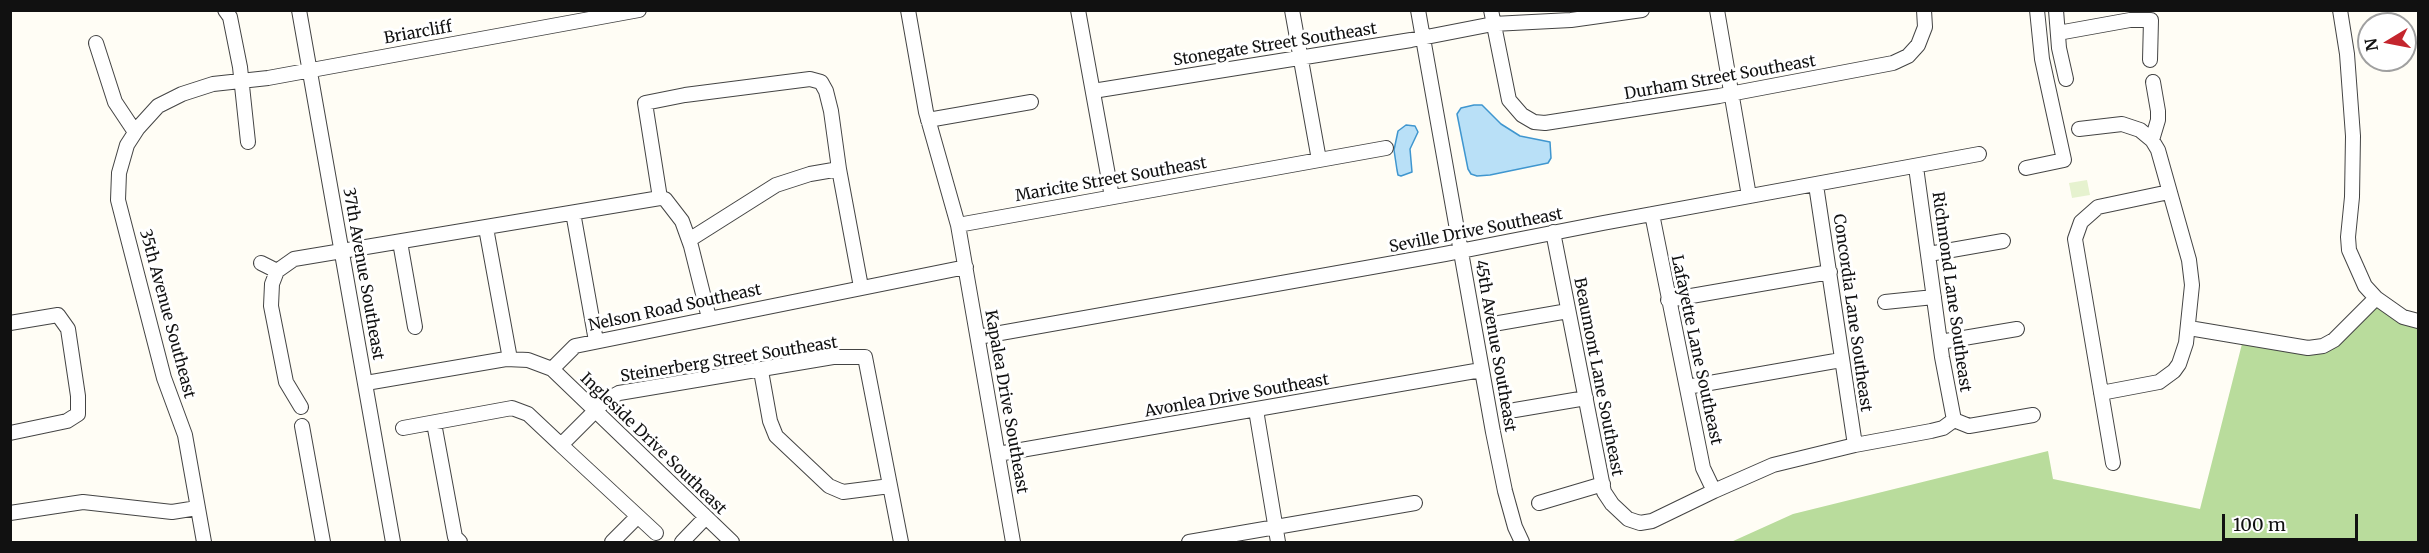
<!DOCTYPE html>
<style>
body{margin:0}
#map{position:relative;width:2429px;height:553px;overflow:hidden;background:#fffdf5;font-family:Merriweather,serif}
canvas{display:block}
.frame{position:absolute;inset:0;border:12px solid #111;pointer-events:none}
.north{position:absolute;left:2357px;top:12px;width:60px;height:60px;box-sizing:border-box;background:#fff;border:2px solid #a0a0a0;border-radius:50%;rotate:260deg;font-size:16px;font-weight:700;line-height:24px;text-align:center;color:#111}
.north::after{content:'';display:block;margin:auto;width:21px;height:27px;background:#c4262e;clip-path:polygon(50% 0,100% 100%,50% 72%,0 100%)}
.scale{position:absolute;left:2222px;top:514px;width:136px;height:27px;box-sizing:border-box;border:3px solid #111;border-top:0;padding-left:8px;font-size:18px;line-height:21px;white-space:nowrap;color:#111;-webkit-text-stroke:4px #fff;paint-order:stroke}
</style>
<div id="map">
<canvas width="2429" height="553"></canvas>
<div class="frame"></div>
<div class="north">N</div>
<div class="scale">100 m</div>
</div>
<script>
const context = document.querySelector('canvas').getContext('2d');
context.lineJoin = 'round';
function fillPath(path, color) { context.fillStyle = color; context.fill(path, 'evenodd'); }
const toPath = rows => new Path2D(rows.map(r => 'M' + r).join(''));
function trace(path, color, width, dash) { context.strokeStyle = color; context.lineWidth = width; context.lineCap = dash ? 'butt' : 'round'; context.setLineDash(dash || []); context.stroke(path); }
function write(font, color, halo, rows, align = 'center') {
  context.font = font + ' Merriweather,serif'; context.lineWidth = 6; context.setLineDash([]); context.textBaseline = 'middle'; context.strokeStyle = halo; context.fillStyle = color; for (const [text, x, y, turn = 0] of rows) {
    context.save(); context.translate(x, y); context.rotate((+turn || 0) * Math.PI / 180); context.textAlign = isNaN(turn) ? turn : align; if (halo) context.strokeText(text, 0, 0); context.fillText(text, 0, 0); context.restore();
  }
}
fillPath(toPath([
 [2376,298,2418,321,2418,542,1731,542,1793,514,2048,451,2053,479,2200,509,2244,336,2323,346]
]), '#b9dc9c');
fillPath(toPath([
 [2087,180,2090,195,2072,198,2069,183]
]), '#e6f2cf');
const water = toPath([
 [1474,105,1482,105,1501,124,1520,136,1550,142,1551,158,1548,163,1490,175,1477,176,1471,174,1468,169,1457,114,1461,108,1474,105],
 [1406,125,1415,126,1418,132,1410,149,1412,172,1401,176,1398,175,1397,170,1394,150,1398,131,1406,125]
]);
fillPath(water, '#b9e0f7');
trace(water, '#3f96cf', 1.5);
const minor = toPath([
 [225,10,230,17,240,67,248,142],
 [299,10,393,542],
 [908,10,926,112,958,225,1386,148],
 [1078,10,1112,197],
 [1292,10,1319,160],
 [1418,10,1493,432,1505,491,1515,527,1522,542],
 [1491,10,1509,100,1522,115,1534,122,1545,123,1719,96,1893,63,1908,56,1918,45,1925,27,1924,10],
 [1717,10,1749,196],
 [2056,10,2059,48,2066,79],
 [2340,10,2347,54,2353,136,2352,197,2348,237,2349,250,2365,286,2376,298,2403,317,2418,321],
 [2058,33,2130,20,2151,20,2150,60],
 [96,43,115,102,135,132],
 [1093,91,1411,40,1493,24,1571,20,1642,10],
 [928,120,1031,102],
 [2079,129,2122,124,2140,130,2152,140,2158,150,2189,260,2192,285,2186,343,2179,364,2174,371,2159,382,2101,393],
 [2152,140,2158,120,2158,111,2153,82],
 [1916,167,1942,357,1954,420],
 [2026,168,2064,160,2042,59,2037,10],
 [1816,185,1855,445],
 [660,198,645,103,685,95,810,79,821,82,826,91,831,111,839,169],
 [570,213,660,198,665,199,682,221,691,246,709,318],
 [1652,214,1703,468,1714,491],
 [958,225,1013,542],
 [486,228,510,359],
 [1553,232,1604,492,1612,504,1628,519,1640,523,1652,521,1714,491,1773,465,1855,445,1931,431,1943,428,1954,420],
 [689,240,776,185,810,174,839,169,861,287],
 [400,242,415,327],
 [1929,254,2003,241],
 [261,263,277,271],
 [1668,300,1830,272],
 [1885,302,1934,297],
 [10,323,58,315,68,329,78,396,78,414,67,421,10,433],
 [1499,323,1568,311],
 [2189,328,2308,348,2323,346,2334,340,2376,298],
 [978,337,1445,254,1603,223,1979,154],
 [1940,342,2017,329],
 [552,369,732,542],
 [761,371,770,421,776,436,829,486,843,492,890,486],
 [366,383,506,359,528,360,552,369,575,346,966,267],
 [1687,387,1841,360],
 [301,407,286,382,271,306,272,284,277,271,294,259,570,213,574,218,596,341],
 [1256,410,1278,542],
 [1515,410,1586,398],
 [1954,420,1969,426,2033,415],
 [434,423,455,537,460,542],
 [302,426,323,542],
 [403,428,512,408,528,414,561,445,606,400,619,393,833,357,865,357,901,542],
 [561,445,656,533],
 [998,454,1481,370],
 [2113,463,2075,239,2081,222,2098,207,2169,192],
 [1539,503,1603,484],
 [10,513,83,502,172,512,197,508],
 [204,542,185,435,164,378,118,200,119,173,127,145,138,128,158,106,182,94,213,84,268,78,639,10],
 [612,542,637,517],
 [682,542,706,517],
 [1189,542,1415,503]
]);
trace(minor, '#444', 16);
trace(minor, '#fff', 14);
write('16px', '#111', '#fff', [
 ["Briarcliff",418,33,-10],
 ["Stonegate Street Southeast",1275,45,-9],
 ["Durham Street Southeast",1720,78,-10],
 ["Maricite Street Southeast",1111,180,-10],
 ["Seville Drive Southeast",1476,231,-11],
 ["37th Avenue Southeast",363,274,80],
 ["Richmond Lane Southeast",1951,292,82],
 ["Nelson Road Southeast",675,308,-12],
 ["Concordia Lane Southeast",1852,313,82],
 ["35th Avenue Southeast",167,314,75],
 ["45th Avenue Southeast",1495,346,80],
 ["Lafayette Lane Southeast",1696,350,78],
 ["Steinerberg Street Southeast",729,360,-9],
 ["Beaumont Lane Southeast",1598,377,79],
 ["Avonlea Drive Southeast",1237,396,-10],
 ["Kapalea Drive Southeast",1006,402,80],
 ["Ingleside Drive Southeast",653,444,44]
]);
</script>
